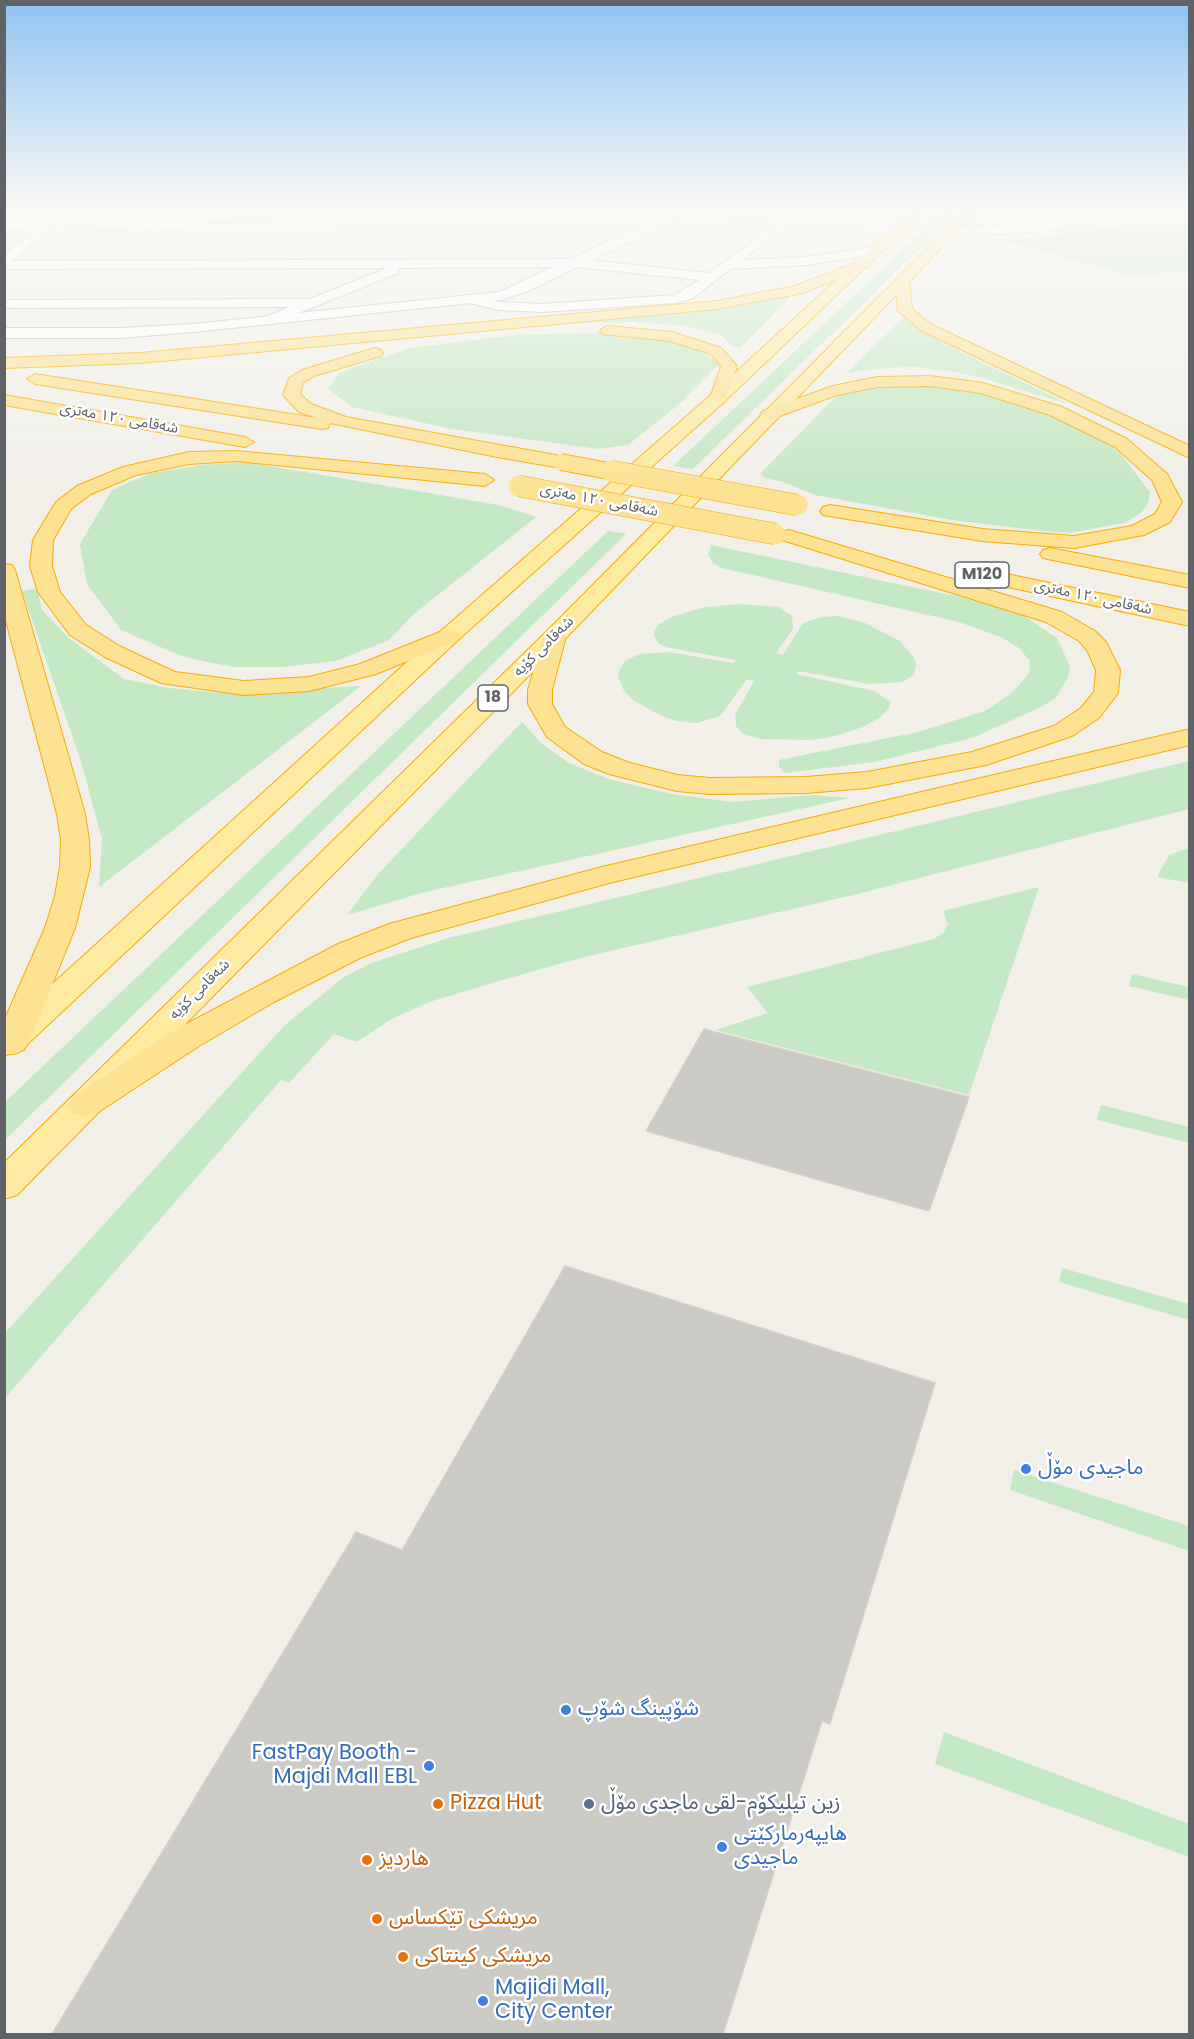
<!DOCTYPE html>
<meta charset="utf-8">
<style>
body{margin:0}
#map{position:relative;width:1194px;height:2039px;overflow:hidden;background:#f1efe8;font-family:Poppins,sans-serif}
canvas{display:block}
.frame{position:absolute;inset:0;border:6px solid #5f6368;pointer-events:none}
</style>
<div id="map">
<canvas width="1194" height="2039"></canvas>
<div class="frame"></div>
</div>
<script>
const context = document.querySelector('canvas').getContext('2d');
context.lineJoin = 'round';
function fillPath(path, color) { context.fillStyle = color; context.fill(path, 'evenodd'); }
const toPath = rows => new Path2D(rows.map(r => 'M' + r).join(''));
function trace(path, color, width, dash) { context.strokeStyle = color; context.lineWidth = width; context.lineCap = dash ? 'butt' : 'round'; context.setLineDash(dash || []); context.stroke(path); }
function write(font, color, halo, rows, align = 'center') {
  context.font = font + ' Poppins,"Noto Sans Arabic",sans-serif'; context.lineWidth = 5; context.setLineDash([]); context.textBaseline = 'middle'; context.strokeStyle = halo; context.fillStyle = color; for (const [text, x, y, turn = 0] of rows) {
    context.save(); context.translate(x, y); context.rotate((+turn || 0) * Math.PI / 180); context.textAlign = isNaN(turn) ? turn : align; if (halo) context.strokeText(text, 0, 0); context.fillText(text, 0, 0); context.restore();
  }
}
fillPath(toPath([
 [949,206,963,206,693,469,673,466],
 [1189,223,1189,270,1134,276,997,239],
 [792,295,740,348,731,345,721,335,686,326,636,322,539,324],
 [903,318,942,343,1071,405,979,377,948,371,914,367,883,368,847,373],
 [625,332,664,338,698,348,719,364,677,406,628,445,599,449,452,429,352,407,328,389,339,373,409,348,514,335],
 [911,385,952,387,992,395,1084,428,1120,453,1150,492,1148,504,1140,514,1124,523,1069,533,1043,531,952,520,815,495,784,482,764,478,761,473,837,395,869,386],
 [246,462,499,505,536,517,414,614,389,640,336,661,283,667,233,667,184,657,121,630,87,584,80,544,112,490,151,473,202,465],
 [608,531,626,534,5,1140,5,1102],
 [711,545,960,597,1021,614,1057,638,1070,666,1068,677,1056,698,1041,707,972,738,875,762,784,773,779,766,779,760,918,732,985,711,1012,693,1029,673,1030,661,1019,648,1001,637,959,622,722,568,713,563,708,555],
 [37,588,42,610,70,639,124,679,169,688,219,693,361,686,99,887,102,839,80,758,22,591],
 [741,604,778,607,792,616,793,629,776,653,783,655,803,623,822,617,838,616,865,623,900,641,914,658,916,663,914,675,902,682,869,684,799,671,796,674,874,691,891,702,889,709,879,718,863,727,832,737,810,740,761,739,743,734,736,726,735,715,754,681,747,679,720,716,697,723,676,721,660,715,633,700,624,691,618,676,620,669,625,661,639,654,668,652,733,663,736,660,666,647,658,643,653,634,658,625,674,616,705,607],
 [522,722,542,744,569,763,608,779,671,794,733,802,811,795,850,798,425,892,347,915,379,873],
 [1189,761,1189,809,853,895,580,958,506,979,429,1002,390,1020,357,1042,334,1034,289,1083,281,1080,5,1398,5,1333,285,1025,344,977,369,964,448,938],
 [1189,848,1189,883,1157,877,1169,855],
 [1039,887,969,1095,715,1030,768,1013,747,987,934,939,944,932,948,924,943,911],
 [1132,974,1189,987,1189,1000,1129,986],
 [1101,1105,1189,1127,1189,1143,1097,1120],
 [1062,1268,1189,1304,1189,1320,1059,1282],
 [1014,1470,1189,1526,1189,1551,1010,1490],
 [944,1732,1189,1824,1189,1857,935,1764]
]), '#c5e8c5');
fillPath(toPath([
 [4,206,155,206,4,208,4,206]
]), '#aadaff');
const building = toPath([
 [704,1029,969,1097,929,1211,646,1131,704,1029],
 [565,1266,935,1383,830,1724,822,1721,723,2034,52,2034,356,1532,402,1550,565,1266]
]);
fillPath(building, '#cccac5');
trace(building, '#d6d1c6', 1.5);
const minor = toPath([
 [789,215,793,216,793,222,742,260,806,257,878,246,884,250,878,254,806,265,731,269,691,299,676,303,542,312,499,310,469,303,467,300,474,296,499,302,542,304,675,295,699,280,578,267,398,268,398,273,269,325,264,324,262,321,264,318,289,307,4,308,4,300,310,299,387,268,4,269,4,255,44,223,50,227,48,230,13,261,578,259,709,273,789,215],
 [98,223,340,225,346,229,340,233,94,230,92,227,98,223]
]);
const tertiary = toPath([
 [315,206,363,206,357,210,152,227,4,231,4,223,152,219,315,206],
 [614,206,664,206,858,221,896,228,902,232,896,236,858,229,686,215,528,291,501,300,193,332,121,338,4,338,4,328,121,328,193,324,499,292,669,213,620,210,614,206],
 [1190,214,1190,222,951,237,945,233,951,229,1190,214]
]);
const secondary = toPath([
 [998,206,992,210,975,211,969,207,998,206],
 [1123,206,1190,206,1190,211,1129,210,1123,206]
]);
const trunk = toPath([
 [917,206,930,206,724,402,458,640,18,1053,4,1055,4,1028,442,630,712,394,917,206],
 [969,206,982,206,563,641,17,1195,4,1199,4,1163,547,631,969,206]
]);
const motorway = toPath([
 [865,259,870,260,870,266,803,293,717,309,140,363,4,368,4,358,140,353,717,301,795,286,865,259],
 [902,276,909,280,912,309,932,325,1190,446,1190,458,922,331,898,311,895,280,902,276],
 [608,326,672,332,721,348,737,366,726,398,718,403,710,398,721,366,711,354,670,341,603,334,600,331,603,328,608,326],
 [375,348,381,350,383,353,381,356,314,376,303,383,300,394,311,404,346,417,561,456,570,462,561,468,497,457,330,423,328,428,322,429,35,384,27,379,35,374,317,418,299,412,283,395,289,378,302,370,375,348],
 [930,376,983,383,1062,407,1127,439,1167,474,1182,502,1170,522,1144,535,1074,548,982,541,823,515,820,511,823,507,830,505,982,529,1074,536,1132,526,1155,514,1162,502,1152,480,1115,447,1050,415,981,393,930,386,877,387,837,395,769,420,760,415,763,411,833,386,877,377,930,376],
 [4,395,245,437,254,442,245,447,4,405,4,395],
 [236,451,485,474,494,480,485,486,236,461,189,464,136,475,91,494,71,509,53,540,52,566,60,592,86,625,121,647,175,672,244,681,309,677,360,664,450,628,458,630,461,635,458,640,376,674,309,691,244,695,161,683,105,657,70,635,38,592,30,566,33,540,56,502,77,486,123,467,189,452,236,451],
 [789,530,1062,612,1095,631,1106,642,1120,670,1118,693,1099,718,1072,736,986,765,867,788,806,793,710,794,677,791,609,774,584,764,547,737,528,704,528,690,544,636,547,631,555,629,563,631,566,636,552,690,552,704,565,727,602,752,627,762,677,775,710,778,806,777,867,772,972,752,1054,726,1081,708,1094,692,1096,670,1087,650,1079,641,1046,622,782,540,779,536,782,532,789,530],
 [1050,548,1190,575,1190,588,1043,558,1040,554,1043,550,1050,548],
 [4,564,12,565,15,570,85,814,89,840,90,867,75,928,29,1042,24,1050,12,1053,4,1051,4,1021,45,928,55,896,60,867,61,840,57,814,4,613,4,564],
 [997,572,1190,612,1190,626,989,583,986,578,989,573,997,572],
 [1190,729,1190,745,609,883,411,938,360,958,274,1002,199,1046,97,1113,85,1117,73,1113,67,1105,73,1097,175,1030,338,944,389,924,602,867,1190,729]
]);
trace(minor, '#b5b8bc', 2);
trace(tertiary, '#b5b8bc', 2);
trace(secondary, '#b6babf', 2);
trace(trunk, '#f9ab00', 2);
trace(motorway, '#f9ab00', 2);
fillPath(minor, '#fff');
fillPath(tertiary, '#fff');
fillPath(secondary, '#fff');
fillPath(trunk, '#feeaa1');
fillPath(motorway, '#fde293');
const motorwayBridgeFar1 = toPath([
 [561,462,619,473]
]);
const motorwayBridge = toPath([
 [611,471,797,505],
 [519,486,775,534]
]);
trace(motorwayBridgeFar1, '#f9ab00', 18, []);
trace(motorwayBridge, '#f9ab00', 22, []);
trace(motorwayBridgeFar1, '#fde293', 16);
trace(motorwayBridge, '#fde293', 21);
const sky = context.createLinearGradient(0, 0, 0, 491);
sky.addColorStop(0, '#8fc3f1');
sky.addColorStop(0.42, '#f9f8f5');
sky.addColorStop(1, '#f9f8f500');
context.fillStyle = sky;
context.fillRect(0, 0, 1194, 491);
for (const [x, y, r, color] of [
 [1026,1469,6,"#3f7fe0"],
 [566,1710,6,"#3f7fe0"],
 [429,1766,6,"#3f7fe0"],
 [438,1804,6,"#e8710a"],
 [589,1804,6,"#5c6f8a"],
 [722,1847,6,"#3f7fe0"],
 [367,1860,6,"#e8710a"],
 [377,1919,6,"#e8710a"],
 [403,1957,6,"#e8710a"],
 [483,2001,6,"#3f7fe0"]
]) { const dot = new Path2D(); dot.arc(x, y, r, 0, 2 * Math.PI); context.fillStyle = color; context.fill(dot); trace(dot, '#fff', 2); }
write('15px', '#5f6368', '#fff', [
 ["شەقامی ١٢٠ مەتری",119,419,10],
 ["شەقامی ١٢٠ مەتری",599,501,11],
 ["شەقامی ١٢٠ مەتری",1093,598,12],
 ["شەقامی کۆیە",544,647,-45],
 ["شەقامی کۆیە",200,990,-45]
]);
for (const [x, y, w] of [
 [982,575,54],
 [493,698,30]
]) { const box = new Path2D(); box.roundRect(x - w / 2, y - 13, w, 26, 4.5); context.fillStyle = '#fff'; context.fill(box); trace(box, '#5f6368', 1.5); }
write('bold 16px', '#5f6368', null, [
 ["M120",982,575],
 ["18",493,698]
]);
write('21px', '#366cbe', '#fff', [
 ["ماجیدی مۆڵ",1038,1469],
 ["شۆپینگ شۆپ",578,1710],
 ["FastPay Booth -",417,1754,"right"],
 ["Majdi Mall EBL",417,1778,"right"],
 ["هایپەرمارکێتی",734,1835],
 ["ماجیدی",734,1859],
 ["Majidi Mall,",495,1989],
 ["City Center",495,2013]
], 'left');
write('21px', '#c56008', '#fff', [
 ["Pizza Hut",450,1804],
 ["هاردیز",379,1860],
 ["مریشکی تێکساس",389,1919],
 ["مریشکی کینتاکی",415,1957]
], 'left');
write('21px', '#4e5e75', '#fff', [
 ["زین تیلیکۆم-لقی ماجدی مۆڵ",601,1804]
], 'left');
</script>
